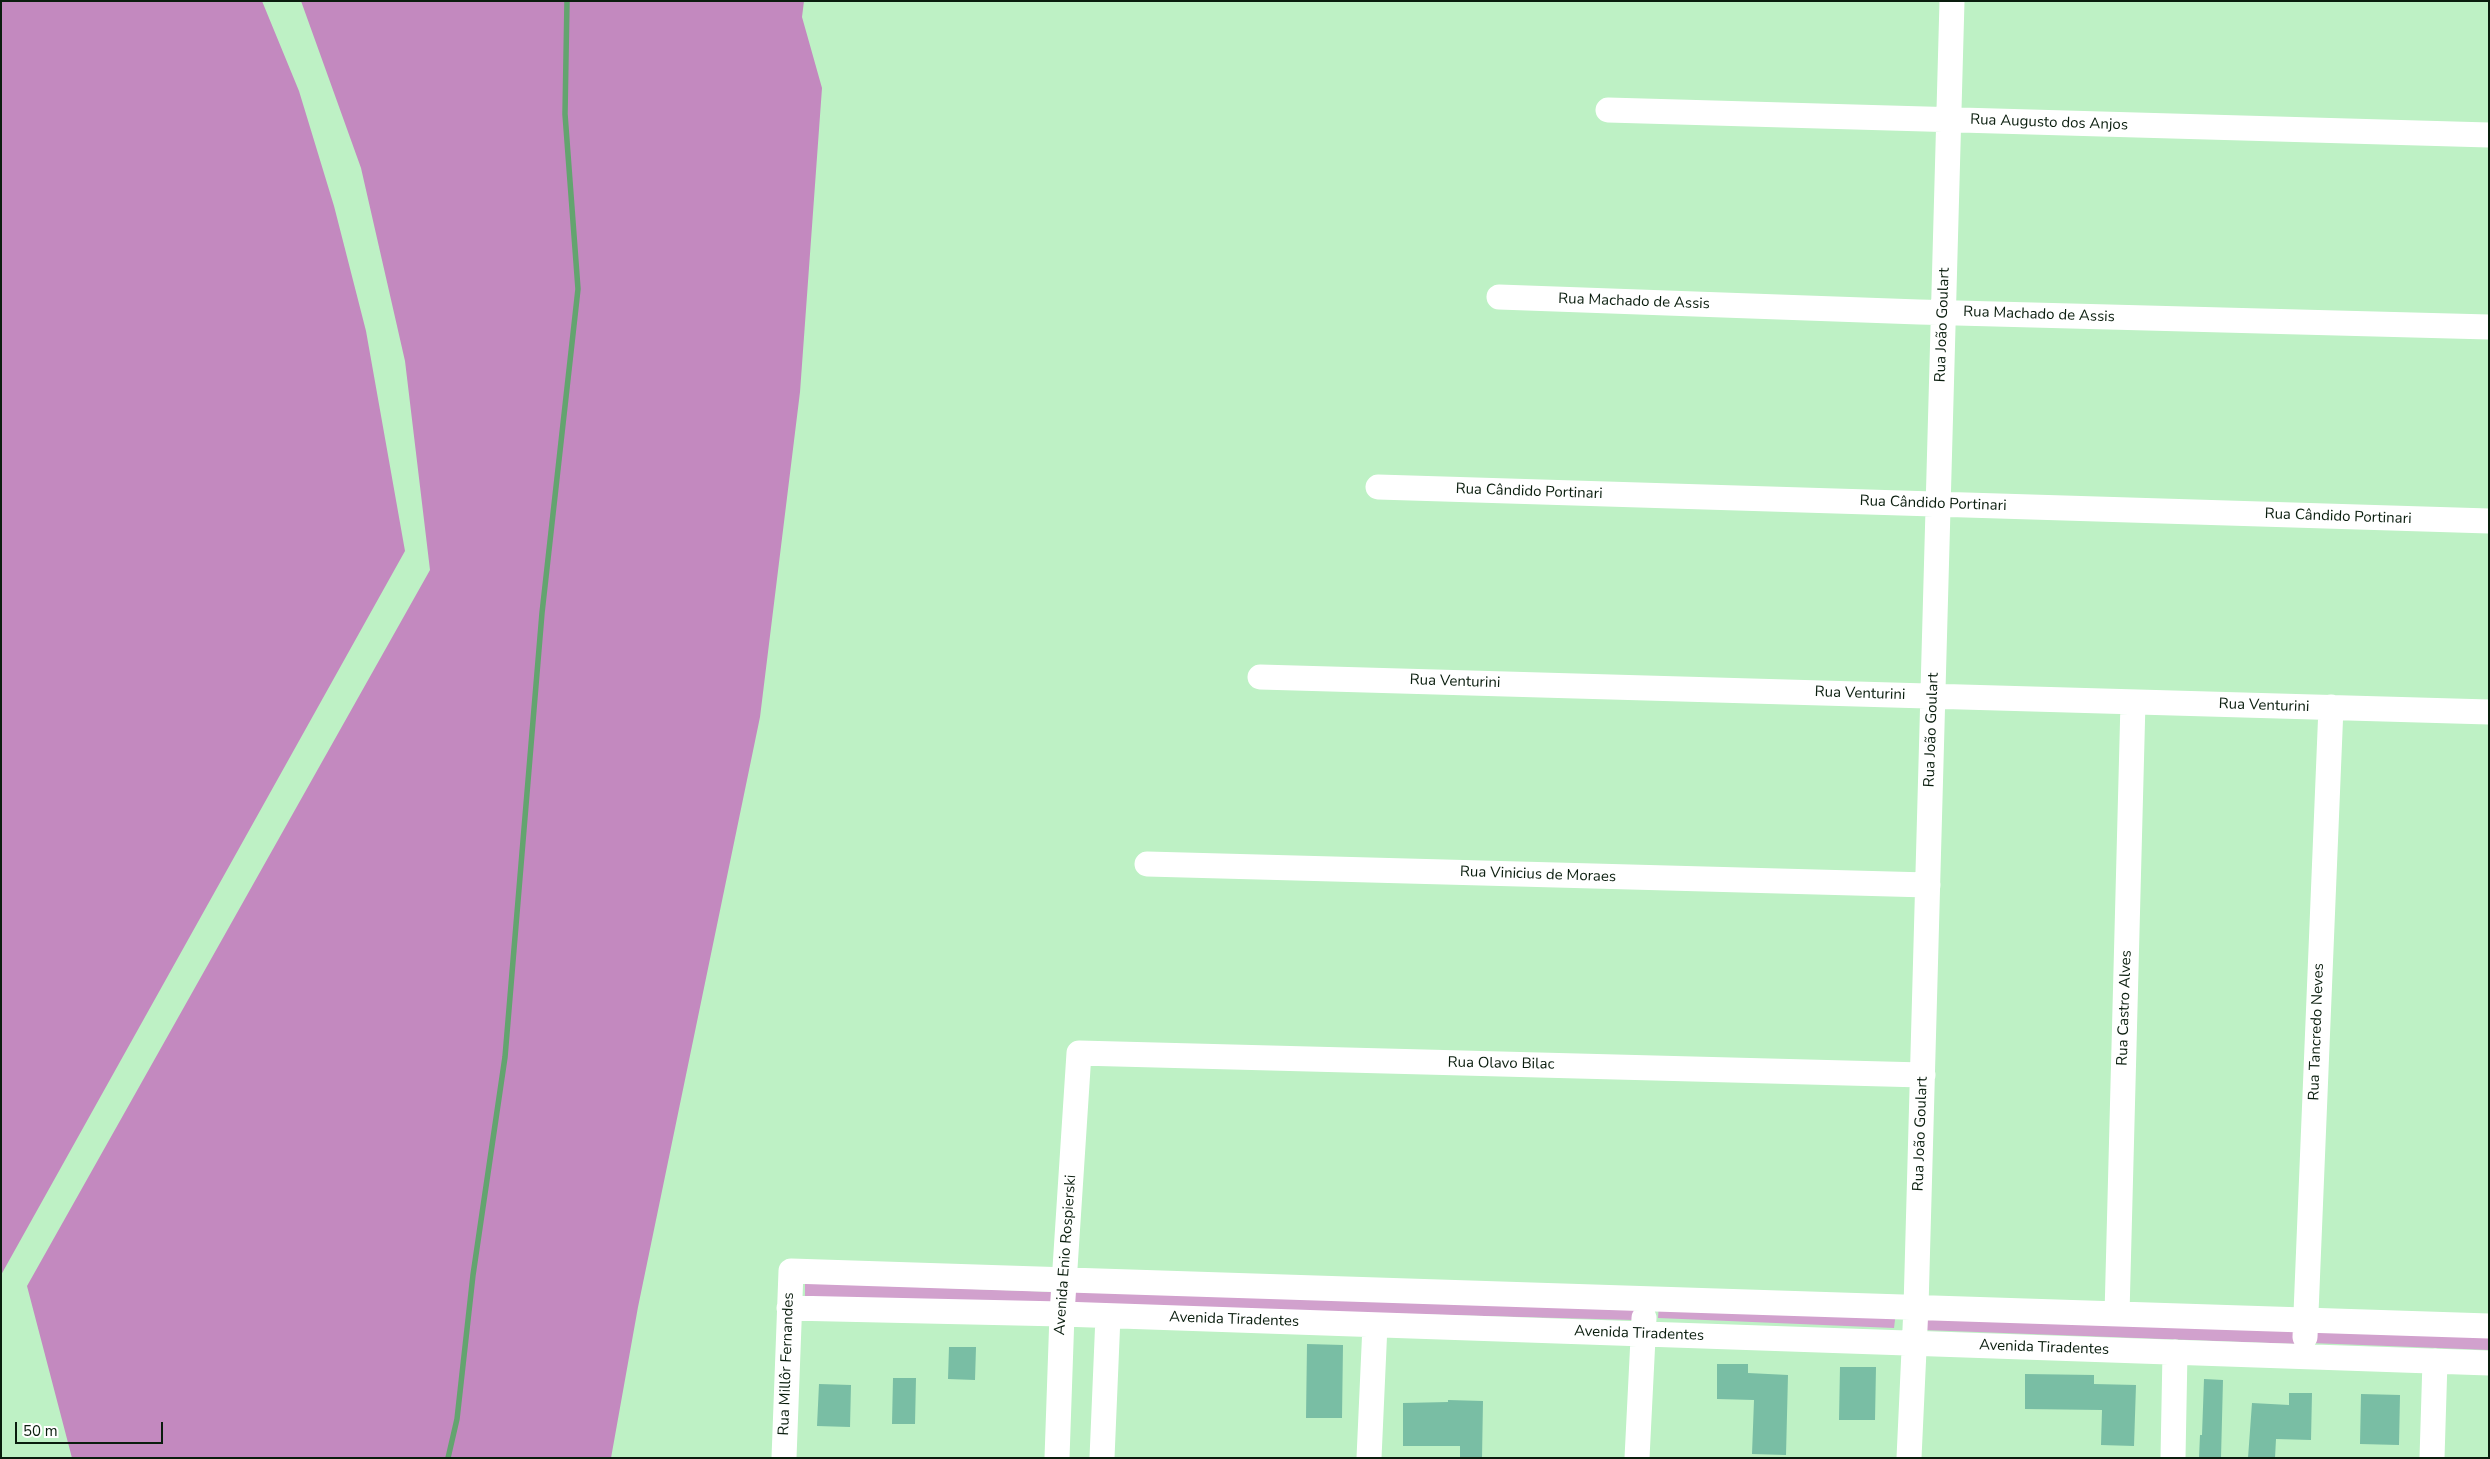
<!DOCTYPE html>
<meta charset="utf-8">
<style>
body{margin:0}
#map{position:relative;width:2490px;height:1459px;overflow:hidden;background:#bef1c5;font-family:"Nunito Sans",sans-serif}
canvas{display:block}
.frame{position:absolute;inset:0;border:2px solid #0a1d0e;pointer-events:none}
.scale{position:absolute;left:15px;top:1422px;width:148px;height:22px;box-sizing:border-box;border:2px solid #0a1d0e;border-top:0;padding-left:6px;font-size:15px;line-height:18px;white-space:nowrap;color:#0a1d0e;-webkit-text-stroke:4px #fff;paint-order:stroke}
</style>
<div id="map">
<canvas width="2490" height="1459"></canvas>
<div class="frame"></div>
<div class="scale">50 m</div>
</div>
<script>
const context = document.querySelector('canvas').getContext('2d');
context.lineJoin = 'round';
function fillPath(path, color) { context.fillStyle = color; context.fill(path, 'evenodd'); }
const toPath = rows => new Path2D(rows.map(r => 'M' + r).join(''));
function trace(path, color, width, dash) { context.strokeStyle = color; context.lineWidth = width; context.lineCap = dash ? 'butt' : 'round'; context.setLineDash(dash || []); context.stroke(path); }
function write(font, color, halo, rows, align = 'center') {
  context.font = font + ' "Nunito Sans",sans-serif'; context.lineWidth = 4; context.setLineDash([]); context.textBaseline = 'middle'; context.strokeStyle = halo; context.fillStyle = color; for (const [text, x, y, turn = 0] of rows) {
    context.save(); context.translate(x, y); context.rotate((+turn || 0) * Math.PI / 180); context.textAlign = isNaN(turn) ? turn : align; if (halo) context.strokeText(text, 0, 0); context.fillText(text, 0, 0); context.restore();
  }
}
fillPath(toPath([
 [805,1283,1056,1292,1055,1305,805,1299],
 [1073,1288,1634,1303,1634,1320,1072,1305],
 [1659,1304,1896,1312,1894,1328,1658,1318],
 [1925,1313,2298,1326,2297,1344,1924,1330],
 [2313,1324,2489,1330,2489,1350,2312,1343]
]), '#d1a1cd');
fillPath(toPath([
 [1,1,262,1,299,91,334,206,366,331,405,551,1,1275],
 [301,1,804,1,802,17,822,88,800,392,760,717,638,1307,611,1458,72,1458,27,1286,430,570,405,361,361,168]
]), '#c389bf');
trace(toPath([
 [448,1458,457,1419,473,1275,505,1057,542,613,578,289,565,114,567,1]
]), '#63a46f', 5.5);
fillPath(toPath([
 [1307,1344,1343,1345,1342,1418,1306,1418],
 [949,1347,976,1347,975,1380,948,1379],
 [1717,1364,1748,1364,1748,1373,1788,1375,1786,1455,1752,1454,1754,1400,1717,1399],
 [1840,1367,1876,1367,1875,1420,1839,1420],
 [2025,1374,2094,1375,2094,1384,2136,1385,2134,1446,2101,1445,2102,1410,2025,1409],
 [893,1378,916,1378,915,1424,892,1424],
 [2204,1379,2223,1380,2221,1458,2199,1458,2200,1435,2202,1435],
 [819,1384,851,1385,850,1427,817,1426],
 [2289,1393,2312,1393,2311,1440,2276,1439,2275,1458,2248,1458,2252,1403,2289,1405],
 [2361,1394,2400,1395,2399,1445,2360,1444],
 [1448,1400,1483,1401,1482,1458,1460,1458,1460,1446,1403,1446,1403,1403,1448,1402]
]), '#79bea4');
trace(toPath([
 [1608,110,2489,135],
 [1499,297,1919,312,2489,327],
 [1378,487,2489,521],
 [1260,677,2489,712],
 [1147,864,1928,885],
 [789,1308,1062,1314,2489,1363],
 [2117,1314,2133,702],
 [2305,1337,2331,707],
 [784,1458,791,1271,2489,1326],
 [1057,1458,1062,1314,1079,1053,1923,1075],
 [1102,1458,1108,1316],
 [1369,1458,1375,1325],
 [1637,1458,1644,1318],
 [1909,1458,1916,1307,1952,1],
 [2173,1458,2175,1352],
 [2432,1458,2435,1361]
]), '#fff', 25);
write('15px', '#0a1d0e', '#fff', [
 ["Rua Augusto dos Anjos",2049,123,2],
 ["Rua Machado de Assis",1634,302,2],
 ["Rua Machado de Assis",2039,315,2],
 ["Rua João Goulart",1943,325,-88],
 ["Rua Cândido Portinari",1529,492,2],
 ["Rua Cândido Portinari",1933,504,2],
 ["Rua Cândido Portinari",2338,517,2],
 ["Rua Venturini",1455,682,2],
 ["Rua Venturini",1860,694,2],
 ["Rua Venturini",2264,706,2],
 ["Rua João Goulart",1932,730,-88],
 ["Rua Vinicius de Moraes",1538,875,2],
 ["Rua Castro Alves",2125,1008,-88],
 ["Rua Tancredo Neves",2317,1032,-88],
 ["Rua Olavo Bilac",1501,1064,1],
 ["Rua João Goulart",1921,1134,-88],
 ["Avenida Enio Rospierski",1066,1255,-86],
 ["Avenida Tiradentes",1234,1320,2],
 ["Avenida Tiradentes",1639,1334,2],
 ["Avenida Tiradentes",2044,1348,2],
 ["Rua Millôr Fernandes",787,1364,-88]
]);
</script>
